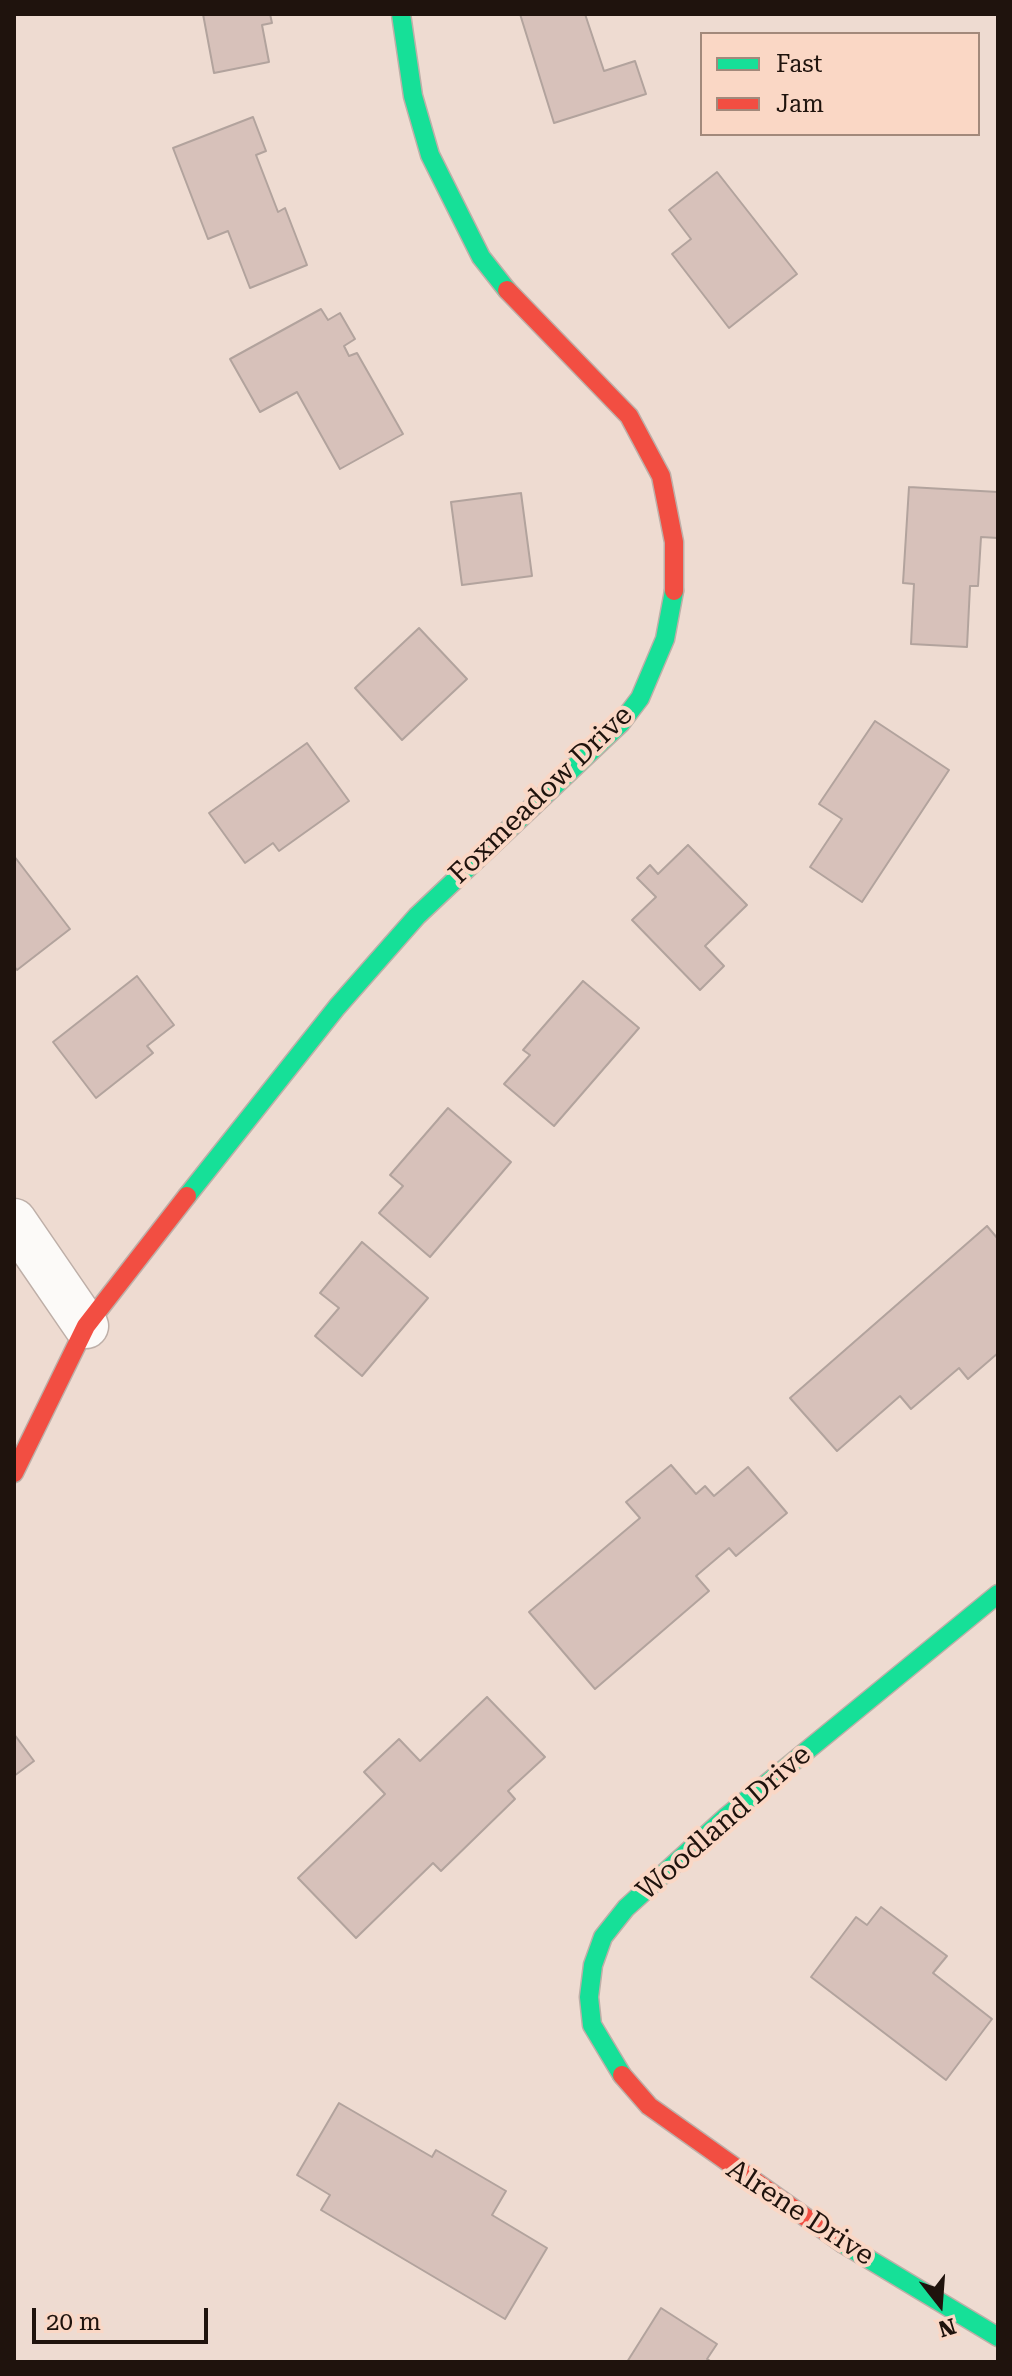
<!DOCTYPE html>
<style>
body{margin:0}
#map{position:relative;width:1012px;height:2376px;overflow:hidden;background:#eedbd1;font-family:"Roboto Serif",serif}
canvas{display:block}
.frame{position:absolute;inset:0;border:16px solid #1f130d;pointer-events:none}
.legend{position:absolute;left:700px;top:32px;width:280px;height:104px;box-sizing:border-box;background:#fad7c5;border:2px solid #a2897b;margin:0;padding:10px 14px;list-style:none;font-size:24px;color:#1f130d}
.legend li{display:flex;align-items:center;gap:16px;height:40px}
.legend b{width:40px;border:2px solid #a2897b}
.north{position:absolute;left:900px;top:2264px;width:80px;height:80px;-webkit-text-stroke:6px #fad7c5;paint-order:stroke;rotate:163deg;font-size:22px;font-weight:700;line-height:32px;text-align:center;color:#1f130d}
.north::after{content:'';display:block;margin:auto;width:28px;height:36px;background:#1f130d;clip-path:polygon(50% 0,100% 100%,50% 72%,0 100%)}
.scale{position:absolute;left:32px;top:2308px;width:176px;height:36px;box-sizing:border-box;border:4px solid #1f130d;border-top:0;padding-left:10px;font-size:24px;line-height:28px;white-space:nowrap;color:#1f130d;-webkit-text-stroke:6px #fad7c5;paint-order:stroke}
</style>
<div id="map">
<canvas width="1012" height="2376"></canvas>
<div class="frame"></div>
<ul class="legend">
<li><b style="height:10px;background:#16e098"></b>Fast</li>
<li><b style="height:10px;background:#f24e42"></b>Jam</li>
</ul>
<div class="north">N</div>
<div class="scale">20 m</div>
</div>
<script>
const context = document.querySelector('canvas').getContext('2d');
context.lineJoin = 'round';
function fillPath(path, color) { context.fillStyle = color; context.fill(path, 'evenodd'); }
const toPath = rows => new Path2D(rows.map(r => 'M' + r).join(''));
function trace(path, color, width, dash) { context.strokeStyle = color; context.lineWidth = width; context.lineCap = dash ? 'butt' : 'round'; context.setLineDash(dash || []); context.stroke(path); }
function write(font, color, halo, rows, align = 'center') {
  context.font = font + ' "Roboto Serif",serif'; context.lineWidth = 8; context.setLineDash([]); context.textBaseline = 'middle'; context.strokeStyle = halo; context.fillStyle = color; for (const [text, x, y, turn = 0] of rows) {
    context.save(); context.translate(x, y); context.rotate((+turn || 0) * Math.PI / 180); context.textAlign = isNaN(turn) ? turn : align; if (halo) context.strokeText(text, 0, 0); context.fillText(text, 0, 0); context.restore();
  }
}
const building = toPath([
 [203,14,270,14,272,23,262,25,269,62,214,73,203,14],
 [520,14,585,14,604,71,635,61,646,94,554,123,520,14],
 [253,117,266,151,256,155,278,212,285,208,307,265,250,288,228,231,208,239,173,148,253,117],
 [717,172,797,274,729,328,672,254,691,239,669,210,717,172],
 [321,309,328,320,340,313,355,339,344,346,349,356,357,353,403,434,340,469,297,392,260,412,230,359,321,309],
 [909,487,998,492,998,538,981,537,978,586,970,586,967,647,911,644,914,584,903,583,909,487],
 [521,493,532,576,462,585,451,502,521,493],
 [419,628,467,679,402,740,355,688,419,628],
 [875,721,949,770,862,902,810,867,842,819,819,804,875,721],
 [307,743,349,801,279,851,273,843,245,863,209,813,307,743],
 [688,845,747,905,705,946,724,966,700,990,632,920,656,897,637,878,650,865,658,874,688,845],
 [14,856,70,929,17,970,14,966,14,856],
 [137,976,174,1025,147,1046,153,1053,96,1098,53,1042,137,976],
 [583,981,639,1028,554,1126,504,1084,530,1055,523,1050,583,981],
 [448,1108,511,1162,430,1257,379,1213,403,1186,390,1175,448,1108],
 [987,1226,998,1239,998,1353,968,1379,959,1368,911,1409,900,1396,837,1451,790,1398,987,1226],
 [362,1242,428,1298,362,1376,315,1336,339,1308,320,1293,362,1242],
 [671,1465,696,1494,705,1486,714,1496,748,1467,787,1513,736,1556,729,1548,696,1576,709,1591,595,1689,529,1612,640,1518,626,1502,671,1465],
 [487,1697,545,1757,508,1791,515,1799,441,1871,433,1863,356,1938,298,1878,385,1794,364,1772,399,1739,420,1761,487,1697],
 [14,1734,34,1761,14,1776,14,1734],
 [881,1907,947,1956,933,1973,992,2019,946,2080,811,1977,856,1917,867,1925,881,1907],
 [339,2103,432,2157,436,2150,506,2191,492,2215,547,2248,505,2319,321,2210,330,2195,297,2175,339,2103],
 [661,2308,717,2344,707,2359,712,2362,627,2362,661,2308]
]);
fillPath(building, '#d7c1ba');
trace(building, '#b2a39d', 2);
const street = toPath([
 [14,1221,86,1326]
]);
const fast = toPath([
 [401,14,413,96,430,155,481,257,507,290],
 [187,1196,337,1007,417,916,621,723,640,698,665,639,674,591],
 [622,2075,592,2025,589,1997,593,1965,603,1937,626,1908,727,1816,998,1594],
 [842,2243,998,2337]
]);
const jam = toPath([
 [507,290,629,416,661,476,674,542,674,591],
 [14,1473,86,1326,187,1196],
 [622,2075,649,2106,842,2243]
]);
trace(street, '#beafa8', 47);
trace(fast, '#beafa8', 21);
trace(jam, '#beafa8', 21);
trace(street, '#fcfaf8', 44);
trace(fast, '#16e098', 18);
trace(jam, '#f24e42', 18);
write('28px', '#1f130d', '#fad7c5', [
 ["Foxmeadow Drive",541,795,-44],
 ["Woodland Drive",724,1823,-41],
 ["Alrene Drive",800,2213,33]
]);
</script>
